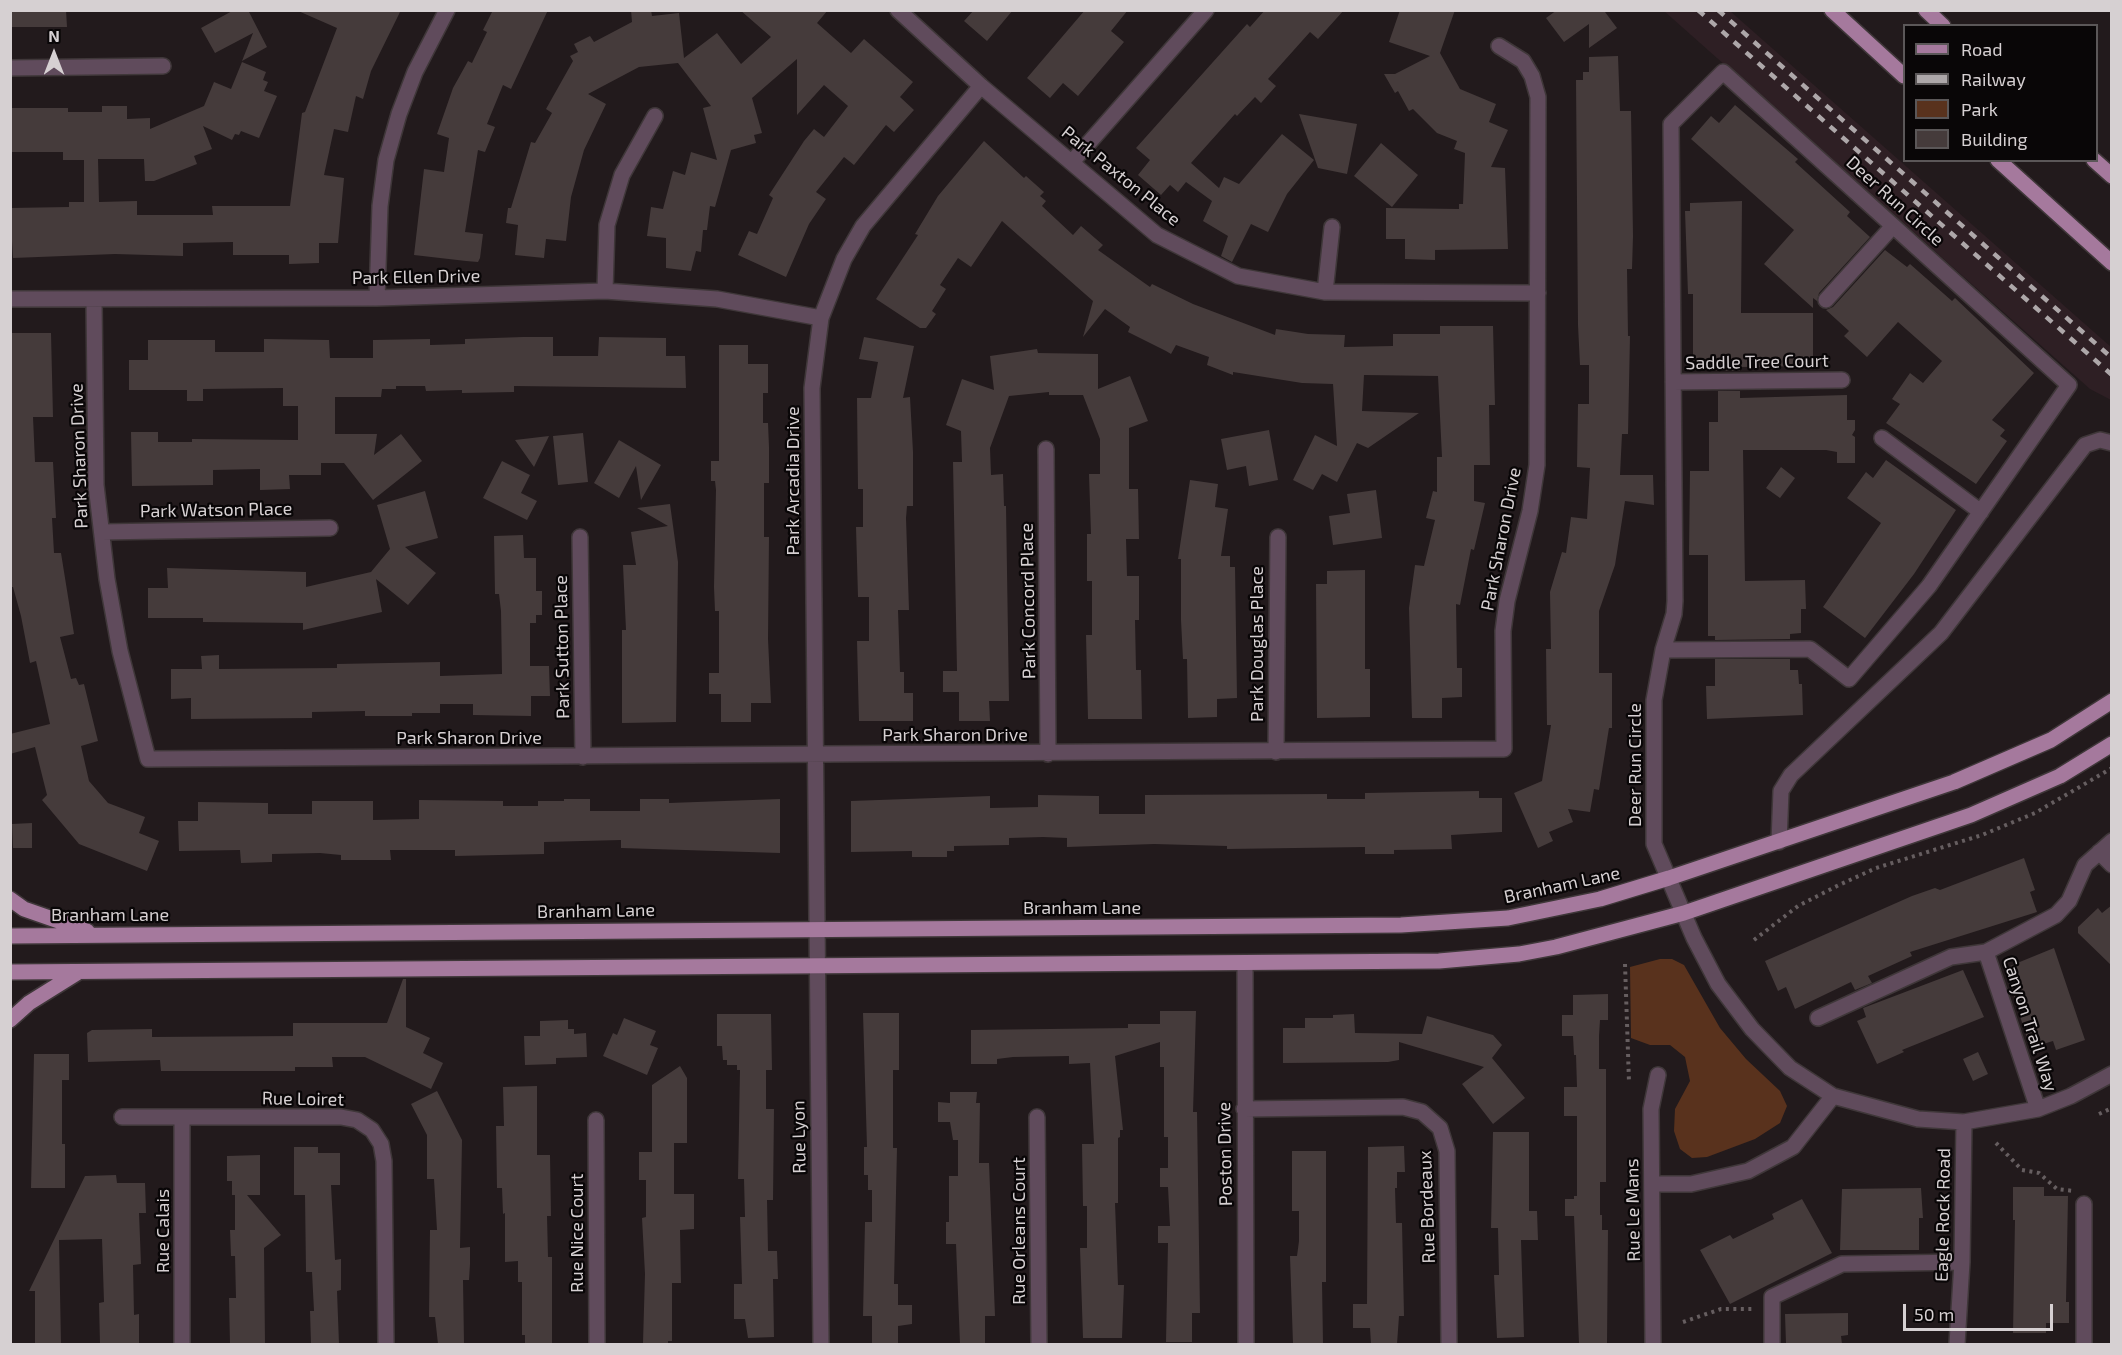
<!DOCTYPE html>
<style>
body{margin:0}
#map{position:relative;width:2122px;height:1355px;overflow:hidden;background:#221a1c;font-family:"Exo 2",sans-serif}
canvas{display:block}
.frame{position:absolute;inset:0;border:12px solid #d6d0d2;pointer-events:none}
.legend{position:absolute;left:1903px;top:24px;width:195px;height:138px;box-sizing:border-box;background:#090607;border:2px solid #5b5758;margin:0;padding:8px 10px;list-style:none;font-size:18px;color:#d6d0d2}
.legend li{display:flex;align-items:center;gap:12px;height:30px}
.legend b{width:30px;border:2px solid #5b5758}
.north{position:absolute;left:24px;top:24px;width:60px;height:60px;-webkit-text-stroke:4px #090607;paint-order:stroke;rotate:0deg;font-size:16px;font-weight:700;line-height:24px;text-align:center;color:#d6d0d2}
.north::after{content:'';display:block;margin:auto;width:21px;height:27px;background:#d6d0d2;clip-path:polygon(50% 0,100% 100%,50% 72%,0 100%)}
.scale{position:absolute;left:1903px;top:1304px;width:150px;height:27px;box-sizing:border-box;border:3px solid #d6d0d2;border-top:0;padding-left:8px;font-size:18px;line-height:21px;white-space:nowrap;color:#d6d0d2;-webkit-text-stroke:4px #090607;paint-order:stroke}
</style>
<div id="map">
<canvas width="2122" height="1355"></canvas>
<div class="frame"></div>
<ul class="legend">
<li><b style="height:8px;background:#a5799d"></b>Road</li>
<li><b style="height:8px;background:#ada7a9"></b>Railway</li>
<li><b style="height:16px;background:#59321d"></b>Park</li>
<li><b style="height:16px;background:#453b3b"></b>Building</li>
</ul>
<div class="north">N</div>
<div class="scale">50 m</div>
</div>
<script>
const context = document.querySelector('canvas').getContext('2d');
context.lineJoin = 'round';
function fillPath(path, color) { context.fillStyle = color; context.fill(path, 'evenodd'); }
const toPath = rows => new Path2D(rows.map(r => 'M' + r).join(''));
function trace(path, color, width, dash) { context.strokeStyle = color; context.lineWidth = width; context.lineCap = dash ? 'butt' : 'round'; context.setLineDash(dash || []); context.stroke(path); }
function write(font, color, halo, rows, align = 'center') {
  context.font = font + ' "Exo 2",sans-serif'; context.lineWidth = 4.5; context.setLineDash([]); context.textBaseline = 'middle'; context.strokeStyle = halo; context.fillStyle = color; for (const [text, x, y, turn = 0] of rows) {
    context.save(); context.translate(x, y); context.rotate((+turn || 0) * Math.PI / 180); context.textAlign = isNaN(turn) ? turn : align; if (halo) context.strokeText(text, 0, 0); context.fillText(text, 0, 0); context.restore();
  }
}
fillPath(toPath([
 [1664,11,1730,11,2111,347,2111,400,2090,389]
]), '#2e1f24');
fillPath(toPath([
 [1660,959,1672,959,1684,965,1720,1028,1746,1059,1780,1091,1787,1106,1780,1123,1755,1139,1707,1157,1692,1158,1680,1149,1674,1131,1675,1109,1690,1081,1685,1057,1670,1045,1650,1045,1631,1038,1630,967]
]), '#59321d');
fillPath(toPath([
 [10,10,66,10,67,27,10,27],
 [234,10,248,10,267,47,242,61,253,33,215,53,201,28],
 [296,10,401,10,371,71,363,99,356,96,348,132,334,129,324,175,344,178,338,243,319,243,319,263,289,264,289,255,233,255,233,242,183,243,183,256,115,254,13,258,10,208,69,207,69,202,84,202,84,160,63,160,63,152,10,152,10,108,68,108,68,112,102,112,102,106,127,106,127,119,150,118,150,129,204,106,214,82,231,89,242,62,266,72,263,80,268,82,264,91,277,96,259,138,241,131,239,135,235,134,232,140,203,126,212,149,194,156,197,164,154,181,145,181,144,159,98,159,99,202,137,201,137,215,213,215,212,206,290,206,302,113,305,112,337,28],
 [493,10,548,10,511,89,503,85,487,124,495,127,485,152,478,150,465,232,483,234,480,258,478,262,466,261,414,255,424,169,444,172,449,138,437,134,453,88,468,61,472,63,487,32,483,30],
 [631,10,651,10,652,16,679,13,684,58,717,33,741,64,771,37,740,10,828,10,817,23,851,53,864,39,913,82,900,97,914,110,894,132,886,125,854,165,844,157,816,192,826,199,809,224,786,277,738,255,749,231,757,234,773,198,769,195,804,141,814,129,824,137,848,106,824,85,797,115,797,59,752,98,762,133,754,135,756,143,731,150,715,207,710,206,707,230,703,230,701,252,696,251,691,271,666,268,666,238,647,236,651,207,663,209,673,171,685,175,691,152,717,160,703,108,711,106,678,63,639,67,588,94,606,104,584,150,571,197,566,241,546,239,544,258,515,255,518,225,506,223,508,208,511,208,531,142,535,143,552,113,546,109,573,61,570,56,578,52,574,44,590,36,594,42,632,22],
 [974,10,1013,10,987,41,964,21],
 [1085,10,1128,10,1111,31,1124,42,1078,96,1063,83,1050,98,1027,78],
 [1265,10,1344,10,1318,39,1310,32,1268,79,1276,86,1261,103,1255,97,1237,116,1235,114,1191,163,1219,188,1224,177,1239,184,1282,134,1314,160,1287,194,1268,232,1251,224,1232,262,1221,256,1228,236,1203,221,1212,201,1186,182,1178,192,1170,185,1161,195,1138,175,1150,160,1136,148,1247,24,1250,27],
 [1400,10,1455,10,1440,53,1460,89,1496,104,1489,122,1508,130,1491,167,1505,168,1508,249,1435,250,1435,260,1405,259,1405,239,1386,239,1386,208,1459,209,1459,204,1463,204,1465,153,1454,149,1457,141,1437,133,1413,109,1409,111,1398,91,1395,93,1384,74,1395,74,1430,56,1389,42],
 [1557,10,1607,10,1605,12,1617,28,1589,48,1589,24,1564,42,1546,18],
 [1618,56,1620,111,1631,111,1633,236,1632,269,1627,269,1628,336,1630,336,1628,434,1622,434,1620,475,1653,475,1654,505,1625,501,1615,565,1599,611,1599,673,1612,673,1612,728,1609,728,1599,790,1594,789,1590,812,1568,809,1573,822,1549,832,1553,841,1538,848,1514,793,1542,781,1551,725,1547,725,1546,649,1551,649,1550,592,1562,552,1566,553,1571,517,1587,519,1590,468,1577,467,1578,404,1589,404,1589,365,1580,365,1578,325,1576,80,1583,80,1583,72,1589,72,1589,57],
 [1735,105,1798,159,1795,162,1850,212,1847,216,1870,237,1819,293,1817,301,1813,298,1813,308,1764,264,1794,230,1691,139,1711,116,1719,123],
 [1299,114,1357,124,1347,174,1318,168],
 [984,141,1024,178,1026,176,1044,192,1040,196,1046,201,1042,206,1073,235,1081,226,1103,245,1098,250,1150,287,1152,284,1193,304,1275,335,1276,329,1308,334,1345,335,1344,347,1393,346,1393,334,1440,334,1440,326,1493,326,1495,405,1489,405,1490,465,1474,465,1474,501,1485,503,1474,550,1471,549,1460,605,1456,604,1457,668,1462,668,1462,697,1442,698,1442,718,1412,718,1409,608,1415,565,1424,566,1435,520,1426,518,1433,491,1437,492,1437,457,1442,457,1438,376,1364,375,1362,411,1419,413,1368,448,1357,443,1337,482,1322,474,1313,490,1293,480,1315,435,1337,446,1333,384,1302,383,1233,372,1233,375,1207,365,1209,357,1176,345,1171,354,1166,351,1128,332,1130,327,1105,309,1083,337,1093,301,1002,221,971,267,958,258,940,285,946,289,932,311,936,314,926,328,920,328,876,299,918,235,915,234,938,196],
 [1381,143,1418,175,1392,207,1354,176],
 [1742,201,1741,313,1813,313,1813,366,1740,367,1740,371,1693,370,1693,294,1688,294,1685,211,1690,211,1690,203],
 [1885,250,1907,267,1910,264,1952,301,1955,298,2034,373,1992,420,2005,430,2000,436,2007,441,1976,484,1886,423,1900,404,1892,399,1910,373,1923,383,1942,361,1898,322,1867,357,1844,336,1849,331,1826,310,1833,307],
 [10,333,51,333,53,417,33,417,35,462,53,462,56,518,52,518,54,553,61,553,74,634,60,637,71,679,76,678,79,685,84,684,98,741,81,746,89,781,108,803,145,817,139,833,159,841,147,871,79,844,42,800,47,795,35,747,10,754,10,734,50,724,36,661,30,663,21,616,13,587,10,587],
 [523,337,553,337,553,356,598,356,599,337,666,338,666,356,685,356,686,388,514,386,514,392,462,393,462,390,426,391,425,386,396,386,396,389,382,389,381,397,335,397,335,434,377,434,374,455,401,434,422,461,373,500,344,463,321,463,321,475,289,475,290,489,260,490,260,469,213,470,213,485,132,486,131,432,158,432,158,442,192,442,192,439,298,440,298,406,283,406,283,388,203,389,203,401,187,401,187,390,129,390,129,360,148,360,148,340,215,340,215,352,264,352,264,339,329,340,330,358,373,358,373,340,430,339,430,345,465,344,465,339],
 [864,337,914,346,903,398,910,397,913,452,913,506,907,506,906,518,909,610,898,610,900,672,904,672,904,693,913,693,913,721,859,721,857,641,869,641,869,597,858,597,856,527,863,527,863,489,858,489,857,398,871,398,878,362,859,359],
 [719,345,748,345,748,364,768,364,768,393,763,393,763,423,768,423,769,447,769,483,764,483,764,537,769,537,768,639,771,703,751,703,751,722,721,722,721,694,709,694,709,673,719,673,719,611,715,611,714,587,716,490,715,481,711,481,711,461,719,461],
 [1037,349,1038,353,1098,354,1098,389,1130,376,1148,421,1129,428,1129,489,1138,489,1139,539,1126,539,1127,576,1139,576,1139,620,1135,620,1136,670,1141,670,1142,719,1088,719,1086,635,1092,635,1092,581,1087,581,1087,534,1091,534,1089,474,1100,474,1100,439,1083,395,1049,395,1049,392,1009,396,990,448,991,475,1003,474,1004,506,1006,506,1009,701,989,701,990,721,959,721,959,692,943,692,943,671,957,671,953,462,962,462,961,431,946,425,962,379,994,390,990,356],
 [1718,391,1740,391,1740,398,1847,395,1847,420,1855,420,1855,430,1852,435,1855,437,1855,463,1837,463,1837,452,1826,450,1743,450,1745,581,1805,580,1806,609,1801,609,1801,633,1790,634,1790,639,1715,640,1715,636,1708,636,1708,555,1689,555,1690,471,1709,471,1709,422,1718,422],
 [1269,430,1278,480,1249,486,1246,466,1227,470,1221,439],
 [583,433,588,482,558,485,553,436],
 [549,436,534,467,515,440],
 [619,440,661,465,641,500,636,466,619,498,594,483],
 [1886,460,1956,510,1914,574,1865,638,1823,607,1881,523,1847,498,1866,472,1873,478],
 [502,461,530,475,521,493,537,501,527,520,483,498],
 [1781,467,1795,478,1780,498,1766,488],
 [1190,480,1218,484,1215,507,1228,509,1221,556,1230,556,1230,567,1235,567,1237,698,1217,699,1217,717,1188,718,1187,659,1183,659,1181,620,1181,559,1178,559],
 [1376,490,1382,538,1333,545,1329,516,1350,513,1347,494],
 [425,491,438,538,405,547,436,573,408,605,376,579,382,612,303,630,303,623,203,622,203,618,148,618,148,588,168,588,167,568,306,572,306,587,371,572,390,549,377,505],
 [670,504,678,562,676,722,622,723,622,630,626,630,623,565,636,565,631,532,668,526,637,508],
 [523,535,524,558,536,558,536,591,542,591,542,615,536,615,536,623,530,623,530,666,549,666,550,696,531,696,531,716,473,715,473,704,440,704,440,713,412,713,412,716,365,716,365,711,312,712,312,718,191,719,191,698,171,699,171,669,202,669,201,656,219,655,219,669,337,668,337,664,440,662,440,676,502,674,501,611,499,594,495,594,494,536],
 [1365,570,1365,669,1370,669,1370,717,1317,718,1316,584,1327,584,1327,571],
 [1715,659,1790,659,1790,670,1798,670,1799,684,1802,684,1803,715,1707,719,1706,686,1715,686],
 [1479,791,1479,798,1502,798,1502,832,1451,835,1452,849,1394,850,1394,854,1365,854,1365,847,1227,849,1227,846,1154,844,1067,847,1067,838,1043,837,1009,838,1009,845,954,846,954,851,947,851,947,857,912,857,912,851,851,852,851,801,990,796,990,808,1038,807,1038,795,1099,796,1099,814,1145,814,1145,795,1327,794,1327,799,1365,799,1365,793],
 [564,799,590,799,590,811,640,811,640,799,669,799,669,803,780,799,780,853,621,848,621,840,544,842,544,854,455,856,455,850,390,850,391,860,341,860,341,855,320,853,272,854,272,862,241,863,240,850,179,851,178,821,198,821,198,802,268,803,268,814,312,814,312,801,373,801,373,820,419,819,419,800,503,801,503,806,538,806,538,801,564,801],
 [32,823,32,848,13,848,12,824],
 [2024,858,2035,890,2030,892,2037,912,1910,952,1912,956,1868,976,1872,983,1855,990,1851,982,1795,1009,1786,987,1778,991,1765,961,1912,896,1935,888,1940,890],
 [2112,905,2112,966,2078,933,2078,927,2098,908,2102,913],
 [2054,948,2085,1040,2056,1050,2053,1041,2030,1048,2005,968],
 [1963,970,1984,1017,1902,1050,1904,1052,1877,1064,1857,1021,1866,1017,1863,1008],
 [403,979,406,979,406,1027,430,1038,423,1053,443,1063,431,1089,365,1057,332,1057,333,1067,295,1067,295,1071,161,1071,160,1060,88,1062,87,1033,92,1030,152,1029,152,1037,293,1036,293,1023,387,1023],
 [1608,994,1608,1020,1600,1020,1599,1036,1599,1069,1606,1069,1606,1182,1600,1182,1600,1215,1602,1215,1602,1230,1608,1230,1607,1344,1579,1344,1574,1216,1565,1216,1565,1199,1574,1199,1574,1196,1577,1196,1577,1116,1564,1116,1564,1087,1577,1087,1576,1055,1574,1055,1573,1036,1562,1036,1562,1015,1573,1015,1573,995],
 [1160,1011,1196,1011,1193,1112,1197,1112,1200,1313,1192,1313,1192,1342,1166,1342,1168,1243,1158,1243,1158,1226,1170,1226,1168,1187,1160,1187,1160,1168,1168,1168,1168,1137,1164,1137,1164,1067,1160,1067,1160,1042,1115,1056,1123,1130,1120,1130,1120,1137,1118,1138,1118,1203,1115,1203,1118,1285,1124,1285,1122,1338,1083,1338,1080,1248,1087,1248,1087,1206,1083,1206,1082,1144,1094,1144,1090,1063,1069,1064,1069,1056,1013,1057,997,1059,997,1064,971,1064,971,1030,1128,1028,1128,1024,1160,1024],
 [863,1013,899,1013,899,1070,893,1070,893,1148,897,1148,894,1284,898,1284,898,1305,912,1305,912,1324,898,1326,898,1344,872,1344,872,1316,863,1316,865,1222,872,1222,872,1190,868,1190,868,1175,864,1175,864,1147,867,1147],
 [717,1014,771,1014,772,1070,766,1070,766,1109,774,1109,773,1200,767,1200,768,1251,777,1251,778,1279,773,1279,774,1337,748,1338,745,1319,734,1319,734,1284,742,1284,740,1217,745,1217,744,1179,738,1179,740,1070,737,1070,737,1065,727,1065,727,1060,723,1060,722,1046,717,1046],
 [1354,1014,1355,1033,1422,1034,1427,1016,1493,1035,1502,1045,1492,1058,1525,1098,1493,1124,1462,1084,1484,1067,1399,1042,1399,1060,1388,1062,1283,1063,1283,1028,1305,1028,1305,1018,1333,1018,1333,1015],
 [624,1018,656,1031,650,1045,658,1048,647,1075,603,1056,613,1033,617,1035],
 [568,1020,568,1029,574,1029,574,1034,586,1033,587,1057,556,1058,556,1064,525,1065,524,1036,540,1036,540,1021],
 [1978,1052,1988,1074,1973,1081,1963,1059],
 [34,1054,69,1054,69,1080,62,1080,62,1144,65,1144,65,1188,31,1188],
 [680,1066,687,1078,687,1143,674,1143,674,1194,694,1194,694,1229,680,1230,681,1283,672,1283,672,1341,668,1341,668,1344,646,1344,643,1343,645,1274,642,1218,646,1217,646,1180,639,1180,639,1152,652,1152,652,1085],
 [537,1086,537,1155,550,1155,551,1216,547,1216,548,1257,552,1257,552,1344,525,1344,525,1335,522,1335,522,1282,518,1282,518,1261,505,1262,505,1213,503,1214,502,1188,497,1188,496,1126,504,1126,503,1087],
 [437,1091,462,1140,460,1248,470,1247,470,1264,469,1280,463,1280,464,1344,438,1344,435,1317,429,1317,430,1230,437,1230,434,1179,427,1179,427,1135,411,1104],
 [950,1092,977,1092,976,1103,980,1103,979,1163,989,1163,995,1316,985,1316,985,1344,960,1344,956,1244,946,1244,946,1222,949,1222,949,1176,958,1176,958,1140,953,1140,950,1122,938,1122,938,1102,950,1103],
 [1493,1132,1529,1132,1529,1211,1537,1211,1538,1240,1521,1240,1524,1337,1497,1338,1494,1275,1499,1275,1498,1228,1491,1228],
 [1404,1146,1405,1172,1397,1172,1397,1188,1395,1188,1396,1223,1402,1223,1404,1316,1399,1316,1397,1344,1371,1344,1370,1328,1353,1328,1353,1304,1367,1304,1368,1147],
 [294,1147,318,1147,318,1153,340,1153,340,1185,331,1185,335,1260,341,1259,341,1290,337,1291,339,1344,311,1344,310,1311,314,1311,312,1272,306,1272,305,1195,294,1195],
 [1292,1151,1326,1151,1326,1282,1322,1282,1323,1343,1320,1344,1293,1344,1290,1256,1297,1256,1299,1241,1299,1211,1292,1211],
 [260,1155,260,1195,247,1195,281,1235,264,1248,265,1344,230,1344,229,1298,236,1298,235,1256,231,1256,230,1230,235,1230,235,1195,232,1195,232,1181,227,1181,227,1156],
 [116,1175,117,1183,145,1183,146,1213,139,1213,141,1264,133,1265,134,1315,139,1314,139,1344,100,1344,99,1303,104,1302,102,1239,59,1240,61,1344,35,1344,35,1291,29,1291,85,1176],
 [2013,1187,2044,1187,2044,1196,2068,1196,2066,1302,2069,1302,2069,1323,2046,1323,2046,1333,2013,1333,2015,1220,2013,1220],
 [1921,1188,1923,1218,1919,1218,1919,1250,1840,1250,1842,1189],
 [1802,1199,1832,1253,1730,1304,1700,1250,1730,1235,1733,1239,1774,1219,1772,1214],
 [1848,1313,1848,1335,1841,1336,1842,1344,1786,1344,1785,1314]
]), '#453b3b');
const minor = toPath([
 [898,10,981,86,1157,235,1238,276,1325,292,1538,293],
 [10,68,163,66],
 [1072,162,1206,10],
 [605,291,607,225,622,175,655,116],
 [1325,292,1332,227],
 [377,298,380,206,386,160,399,114,415,72,447,10],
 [10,299,377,298,605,291,717,299,821,318],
 [94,300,96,485,107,579,120,651,148,759,1504,749,1503,631,1507,601,1530,511,1537,465,1538,97,1532,76,1523,61,1499,46],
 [1826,300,1893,226],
 [1673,382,1842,380],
 [1882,438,1981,512],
 [1046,449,1048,754],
 [102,532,330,528],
 [580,537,583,757],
 [1663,650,1810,649,1849,679,1929,586,2069,385,1723,72,1671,124,1675,601,1674,614,1663,650,1654,700,1654,844,1694,938,1718,984,1752,1029,1790,1068,1833,1096,1918,1119,1964,1122,2038,1109,2071,1096,2112,1074],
 [1276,752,1278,537],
 [1779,842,1781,791,1791,775,1941,633,2085,445,2100,440,2112,443],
 [2099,852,2112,865],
 [1986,952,2038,1109],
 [1245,963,1246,1344],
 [1818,1018,1951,957,1986,952,2056,915,2069,901,2085,865,2112,841],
 [1244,1109,1403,1107,1422,1112,1440,1128,1447,1151,1449,1344],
 [122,1117,341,1117,357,1120,372,1130,381,1144,384,1161,386,1344],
 [182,1117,182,1344],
 [1037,1117,1039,1344],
 [596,1120,597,1344],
 [1652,1184,1691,1184,1748,1171,1793,1147,1833,1096],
 [2084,1204,2084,1344],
 [821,1344,812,388,821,318,844,259,863,226,981,86],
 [1653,1344,1651,1109,1658,1075],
 [1772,1344,1772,1297,1842,1264,1962,1262],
 [1957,1344,1962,1262,1964,1122]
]);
const major = toPath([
 [1832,10,1904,76],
 [1926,10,1943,26],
 [1998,160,2112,263],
 [2094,160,2112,176],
 [10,899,24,909,87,931],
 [10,936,1401,925,1508,918,1600,899,1669,878,1954,782,2051,740,2112,701],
 [10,972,1439,961,1519,954,1556,947,1684,913,1971,815,2060,776,2112,744],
 [10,1020,29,1003,77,973]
]);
trace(minor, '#3f3739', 18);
trace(major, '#3f3739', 18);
trace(toPath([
 [1754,940,1798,906,1839,885,1876,868,1982,835,2035,813,2112,768],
 [1625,964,1629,1082],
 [2099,1114,2112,1108],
 [1996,1143,2022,1170,2039,1173,2057,1189,2074,1191],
 [1683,1322,1721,1309,1755,1309]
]), '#665e60', 4, [3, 4.5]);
trace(minor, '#604b5c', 15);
trace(major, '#a5799d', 15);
trace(toPath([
 [1698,10,2112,375],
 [1718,10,2112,358]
]), '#ada7a9', 4.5, [8, 8]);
write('18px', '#d6d0d2', '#090607', [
 ["Park Paxton Place",1121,176,39],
 ["Deer Run Circle",1895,201,42],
 ["Park Ellen Drive",416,277,-1],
 ["Saddle Tree Court",1757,362,-1],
 ["Park Sharon Drive",79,456,-92],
 ["Park Arcadia Drive",793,481,-90],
 ["Park Watson Place",216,510,-1],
 ["Park Sharon Drive",1501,539,-79],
 ["Park Concord Place",1028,601,-91],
 ["Park Douglas Place",1257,644,-90],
 ["Park Sutton Place",562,647,-91],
 ["Park Sharon Drive",955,735],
 ["Park Sharon Drive",469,738],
 ["Deer Run Circle",1635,765,-90],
 ["Branham Lane",1562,885,-12],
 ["Branham Lane",1082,908],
 ["Branham Lane",596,911,-1],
 ["Branham Lane",110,915],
 ["Canyon Trail Way",2030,1024,72],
 ["Rue Loiret",303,1099,1],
 ["Rue Lyon",799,1137,-91],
 ["Poston Drive",1225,1154,-91],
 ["Rue Bordeaux",1427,1207,-92],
 ["Rue Le Mans",1633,1210,-91],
 ["Eagle Rock Road",1943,1215,-89],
 ["Rue Calais",163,1231,-90],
 ["Rue Orleans Court",1019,1231,-90],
 ["Rue Nice Court",577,1233,-90]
]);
</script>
